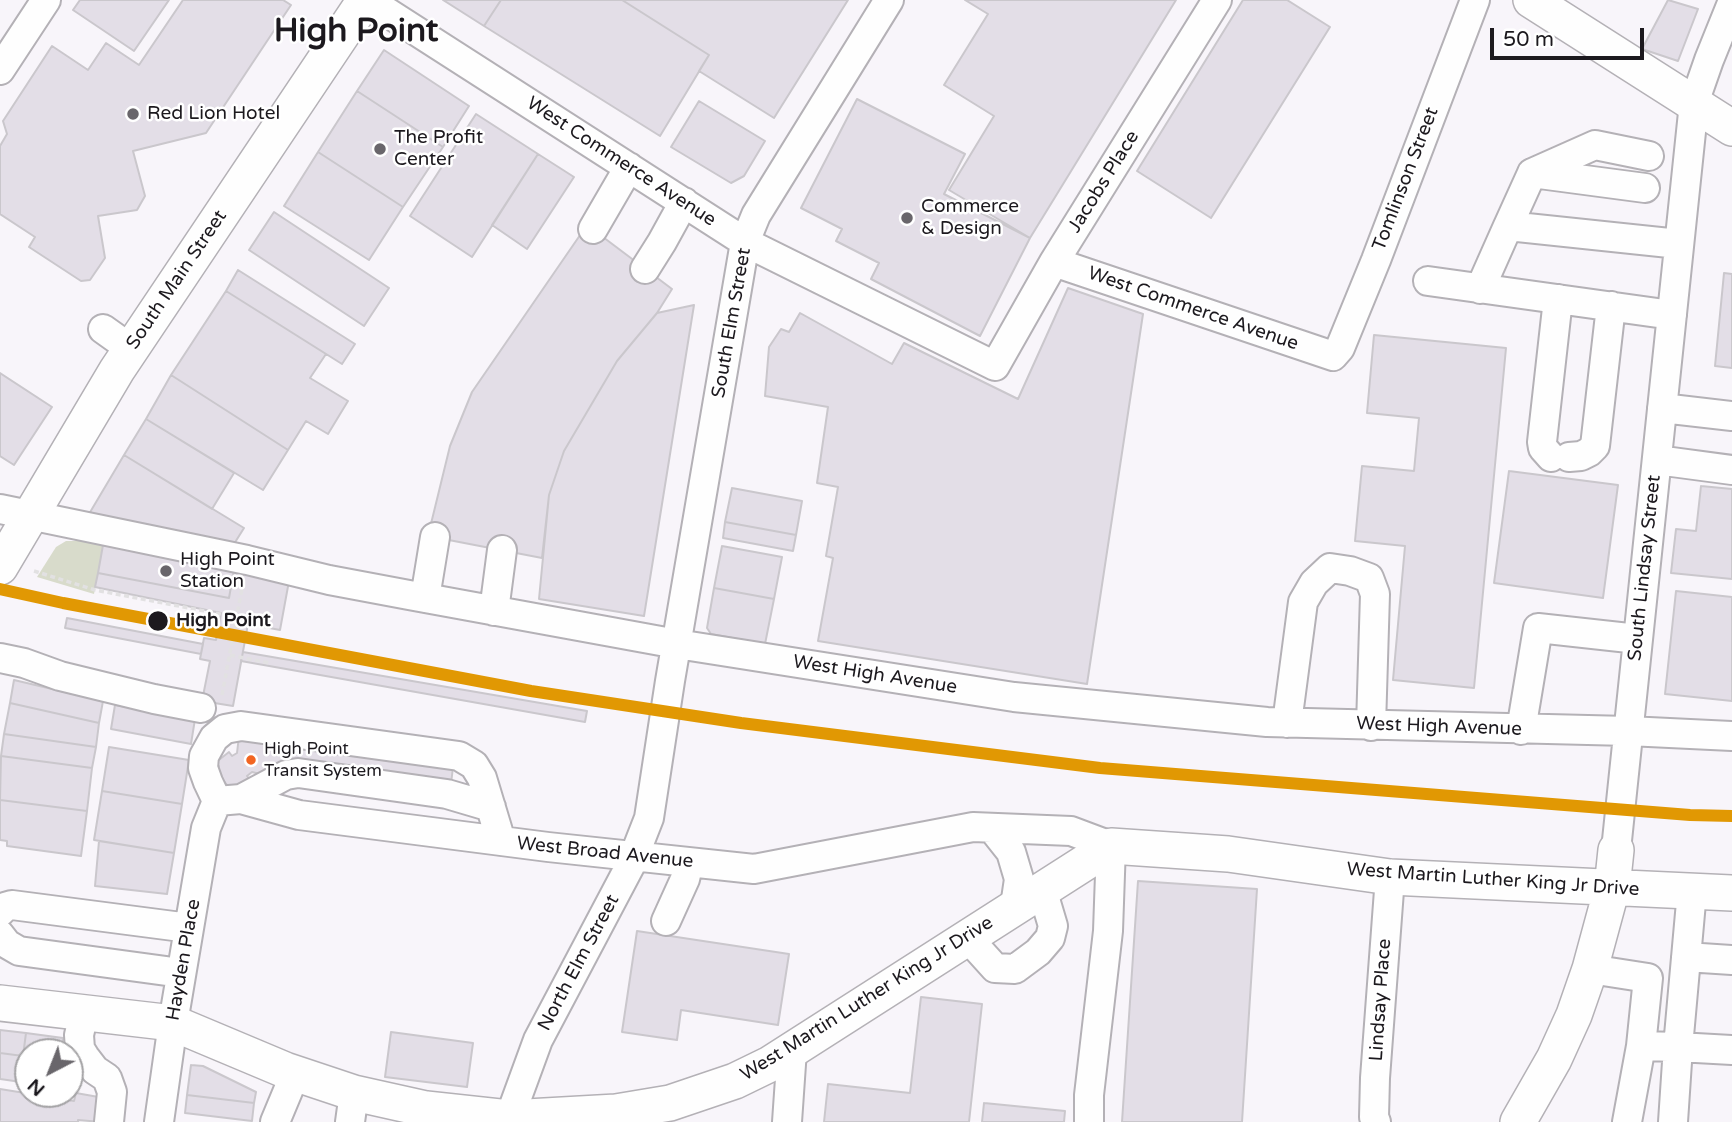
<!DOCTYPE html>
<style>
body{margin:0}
#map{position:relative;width:1732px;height:1122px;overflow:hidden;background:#f8f5fa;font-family:"Varela Round",sans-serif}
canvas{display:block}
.north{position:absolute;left:14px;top:1038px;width:70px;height:70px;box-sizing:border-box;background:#fff;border:2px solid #a4a3a5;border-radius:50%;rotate:222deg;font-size:19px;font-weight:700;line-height:28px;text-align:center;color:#1c191e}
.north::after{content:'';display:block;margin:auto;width:24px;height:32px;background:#69666b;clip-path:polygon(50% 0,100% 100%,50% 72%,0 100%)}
.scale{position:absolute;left:1490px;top:28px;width:154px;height:32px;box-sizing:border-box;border:4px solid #1c191e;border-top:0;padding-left:9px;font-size:21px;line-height:24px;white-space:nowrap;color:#1c191e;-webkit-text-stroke:5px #fff;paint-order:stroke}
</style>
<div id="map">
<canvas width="1732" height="1122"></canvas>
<div class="north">N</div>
<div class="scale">50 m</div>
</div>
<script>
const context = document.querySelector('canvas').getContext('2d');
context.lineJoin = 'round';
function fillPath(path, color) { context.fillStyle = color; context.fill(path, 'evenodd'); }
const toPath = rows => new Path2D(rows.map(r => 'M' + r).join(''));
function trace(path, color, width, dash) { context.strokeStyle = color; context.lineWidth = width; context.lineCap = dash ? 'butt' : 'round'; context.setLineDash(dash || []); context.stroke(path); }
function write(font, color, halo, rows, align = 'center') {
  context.font = font + ' "Varela Round",sans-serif'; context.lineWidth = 5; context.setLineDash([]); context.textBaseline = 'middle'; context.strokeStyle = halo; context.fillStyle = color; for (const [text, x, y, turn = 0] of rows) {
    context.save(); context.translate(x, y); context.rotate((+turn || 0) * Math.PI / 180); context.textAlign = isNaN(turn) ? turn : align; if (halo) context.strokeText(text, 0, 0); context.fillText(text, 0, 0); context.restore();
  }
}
fillPath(toPath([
 [66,541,83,541,103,545,94,594,37,577,56,547]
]), '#d8dbcb');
const building = toPath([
 [80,0,169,0,134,51,73,10,80,0],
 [183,0,283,0,291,5,206,133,133,151,145,196,137,210,98,216,105,258,90,280,81,281,29,247,35,237,0,214,0,146,7,134,3,121,52,46,88,70,106,43,139,65,183,0],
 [443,0,501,0,484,26,443,0],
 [501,0,622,0,709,55,660,136,484,26,501,0],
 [622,0,848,0,774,118,699,71,709,55,622,0],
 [965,0,1176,0,1030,238,949,190,994,116,944,85,988,14,965,0],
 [1243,0,1287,0,1330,27,1211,218,1137,171,1243,0],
 [1668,0,1698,9,1678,61,1642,49,1668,0],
 [384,50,469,106,443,147,357,91,384,50],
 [357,91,443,147,403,207,318,152,357,91],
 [857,99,965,154,944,194,1030,238,980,336,871,279,879,263,836,241,842,229,801,208,857,99],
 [699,101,765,141,744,176,731,183,671,147,699,101],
 [476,114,538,154,472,257,410,216,476,114],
 [318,152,403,207,369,260,284,206,318,152],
 [538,154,574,177,527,249,492,225,538,154],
 [274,212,389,288,364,326,249,250,274,212],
 [587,225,672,289,657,313,617,361,564,451,549,495,542,558,428,536,450,446,472,392,587,225],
 [238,270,355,344,342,364,226,291,238,270],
 [1724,273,1732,274,1732,368,1715,366,1724,273],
 [1068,288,1143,314,1087,684,818,641,833,558,826,556,838,487,817,483,828,407,765,396,769,347,781,329,789,332,800,313,892,364,904,343,1018,399,1068,288],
 [226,291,326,354,310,378,348,401,328,434,306,421,288,450,171,375,226,291],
 [694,305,644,616,539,599,549,495,564,451,617,361,657,313,694,305],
 [1374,335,1506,348,1474,688,1393,680,1405,546,1355,541,1362,466,1414,471,1419,418,1367,413,1374,335],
 [0,373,52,407,14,465,0,456,0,373],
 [171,375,288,450,263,490,146,419,171,375],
 [146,419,234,473,212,509,124,455,146,419],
 [124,455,244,528,234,544,89,514,124,455],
 [1509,471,1618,485,1603,598,1494,583,1509,471],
 [1701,486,1732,489,1732,579,1671,573,1676,529,1696,531,1701,486],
 [732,488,802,501,796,535,725,522,732,488],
 [725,522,796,535,793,551,723,538,725,522],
 [103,545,234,570,229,598,98,573,103,545],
 [722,546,782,557,774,599,714,588,722,546],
 [234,570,289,581,280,630,248,624,233,706,202,701,210,661,200,659,204,638,216,640,221,613,95,587,98,573,229,598,234,570],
 [714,588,774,599,765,644,711,634,707,628,714,588],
 [1676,591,1732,597,1732,701,1665,694,1676,591],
 [67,618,203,644,201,654,65,628,67,618],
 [243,652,587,711,585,722,241,661,243,652],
 [14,680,103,701,99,723,10,703,14,680],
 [10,703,99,723,96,747,4,734,10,703],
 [115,705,195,719,191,744,111,729,115,705],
 [4,734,96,747,92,768,1,756,4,734],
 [239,736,289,744,285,768,266,764,264,775,252,772,247,776,250,780,236,790,230,789,215,769,219,766,215,763,229,752,232,756,237,753,239,736],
 [289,744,453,767,451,784,299,764,286,761,289,744],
 [109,747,189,760,182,804,102,791,109,747],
 [1,756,92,768,87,811,0,800,1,756],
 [102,791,182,804,174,853,94,840,102,791],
 [0,800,87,811,81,856,7,846,7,841,0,840,0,800],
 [99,841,174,853,167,894,95,886,99,841],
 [1138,881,1257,889,1242,1122,1122,1122,1138,881],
 [637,931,789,954,778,1025,681,1010,677,1040,622,1032,637,931],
 [921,997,982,1004,969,1122,824,1122,828,1084,910,1093,921,997],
 [0,1030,26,1033,23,1056,0,1053,0,1030],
 [391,1032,473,1043,467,1087,385,1077,391,1032],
 [26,1033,63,1038,62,1052,28,1052,28,1083,0,1079,0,1053,23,1056,26,1033],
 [191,1065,203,1066,256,1092,254,1103,187,1095,191,1065],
 [0,1089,74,1101,76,1093,104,1098,101,1122,78,1120,78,1122,0,1122,0,1089],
 [187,1095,254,1103,252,1121,185,1113,187,1095],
 [984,1103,1065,1111,1064,1122,982,1122,984,1103]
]);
fillPath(building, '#e3dee7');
trace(building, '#cac7cc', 2);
const minor = toPath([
 [368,0,745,242,995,366,1054,262,1217,0],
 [0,70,46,0],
 [1645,188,1532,173,1595,145,1649,156],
 [1508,226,1532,173],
 [593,229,629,167],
 [1054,262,1333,356,1340,348,1376,260,1475,0],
 [645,269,662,242,684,202],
 [1428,281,1672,315],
 [1480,289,1508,226,1679,244],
 [103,329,131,349],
 [1662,408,1732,416],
 [1551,457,1543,448,1542,442,1558,299],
 [1569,457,1581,456,1589,452,1595,446,1611,306],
 [1657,460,1732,470],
 [0,509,247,560,329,580,409,595,677,644,1014,697,1267,722,1628,731,1732,736],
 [425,598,435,537],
 [494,611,502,550],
 [0,658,24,663,60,676,154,699,201,708],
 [1287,723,1303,602,1314,583,1330,568,1350,571,1369,578,1375,594,1371,726],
 [1521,730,1538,628,1638,639],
 [241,799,286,775,298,773,447,794,491,807],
 [217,801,241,799,299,815,548,847,754,869,973,827,1071,831,1111,846,1108,931,1089,1095,1089,1122],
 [217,801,208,782,203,768,204,756,214,738,225,729,241,726,459,756,474,765,482,778,501,841],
 [992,828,1011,852,1019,879,1015,906],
 [1616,850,1694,103,1709,60,1732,3],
 [1692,891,1678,1047,1732,1050],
 [0,912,5,907,12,905,189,928],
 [666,921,685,879,689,862],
 [0,935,7,944,19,951,181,973],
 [967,937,995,968,1015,969,1038,952,1050,938,1053,926,1042,889],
 [1686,957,1732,960],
 [1590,969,1648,978,1641,1046],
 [84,1013,79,1035,80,1049,85,1057,95,1070,107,1078,112,1092,109,1122],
 [159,1122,173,1023,206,828,217,801],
 [275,1122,295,1074],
 [350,1122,354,1093],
 [508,1122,538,1040,631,864,649,818,670,681,745,242,756,215,889,0],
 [787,1122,792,1050],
 [1376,1122,1374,1117,1375,1078,1390,877],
 [1627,1122,1641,1046,1678,1047,1673,1122]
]);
const major = toPath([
 [1531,0,1732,128],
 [0,567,117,370,365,0],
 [0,1003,173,1023,285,1070,354,1093,426,1109,509,1118,616,1112,670,1103,735,1081,770,1064,1111,846,1228,854,1390,877,1732,893],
 [1518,1122,1554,1059,1574,1015,1590,969,1612,888,1616,850]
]);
trace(minor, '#b4b1b6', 32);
trace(major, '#b4b1b6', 38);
trace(toPath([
 [34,571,95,590,236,617],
 [230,655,269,663],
 [222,695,243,583]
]), '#e2e1e2', 3.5, [5, 3.5]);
trace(minor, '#fefefe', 28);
trace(major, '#fefefe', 35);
trace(toPath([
 [0,589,63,603,531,691,741,723,1100,768,1690,815,1732,816]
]), '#e19803', 12);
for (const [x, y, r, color] of [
 [133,114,7,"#69666b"],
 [380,149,7,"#69666b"],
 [907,218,7,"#69666b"],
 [166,571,7,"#69666b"],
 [158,621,11,"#1c191e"],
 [251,760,6,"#f26522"]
]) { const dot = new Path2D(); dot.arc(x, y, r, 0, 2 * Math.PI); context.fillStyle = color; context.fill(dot); trace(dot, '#fff', 2.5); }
write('17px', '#1c191e', '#fff', [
 ["High Point",264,750],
 ["Transit System",264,772]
], 'left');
write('19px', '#1c191e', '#fff', [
 ["Red Lion Hotel",147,114],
 ["The Profit",394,138],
 ["Center",394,160],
 ["Commerce",921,207],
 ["& Design",921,229],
 ["High Point",180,560],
 ["Station",180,582]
], 'left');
write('19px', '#1c191e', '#fff', [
 ["West Commerce Avenue",621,162,33],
 ["Tomlinson Street",1406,179,-69],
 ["Jacobs Place",1104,182,-58],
 ["South Main Street",177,280,-56],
 ["West Commerce Avenue",1193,309,19],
 ["South Elm Street",732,323,-80],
 ["South Lindsay Street",1645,568,-84],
 ["West High Avenue",875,675,9],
 ["West High Avenue",1439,727,2],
 ["West Broad Avenue",605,853,6],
 ["West Martin Luther King Jr Drive",1493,880,4],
 ["Hayden Place",184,960,-80],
 ["North Elm Street",579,963,-62],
 ["West Martin Luther King Jr Drive",867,999,-32],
 ["Lindsay Place",1381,1000,-86]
]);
write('bold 19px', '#1c191e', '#fff', [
 ["High Point",176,621]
], 'left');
write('bold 33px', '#1c191e', '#fff', [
 ["High Point",356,32]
]);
</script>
